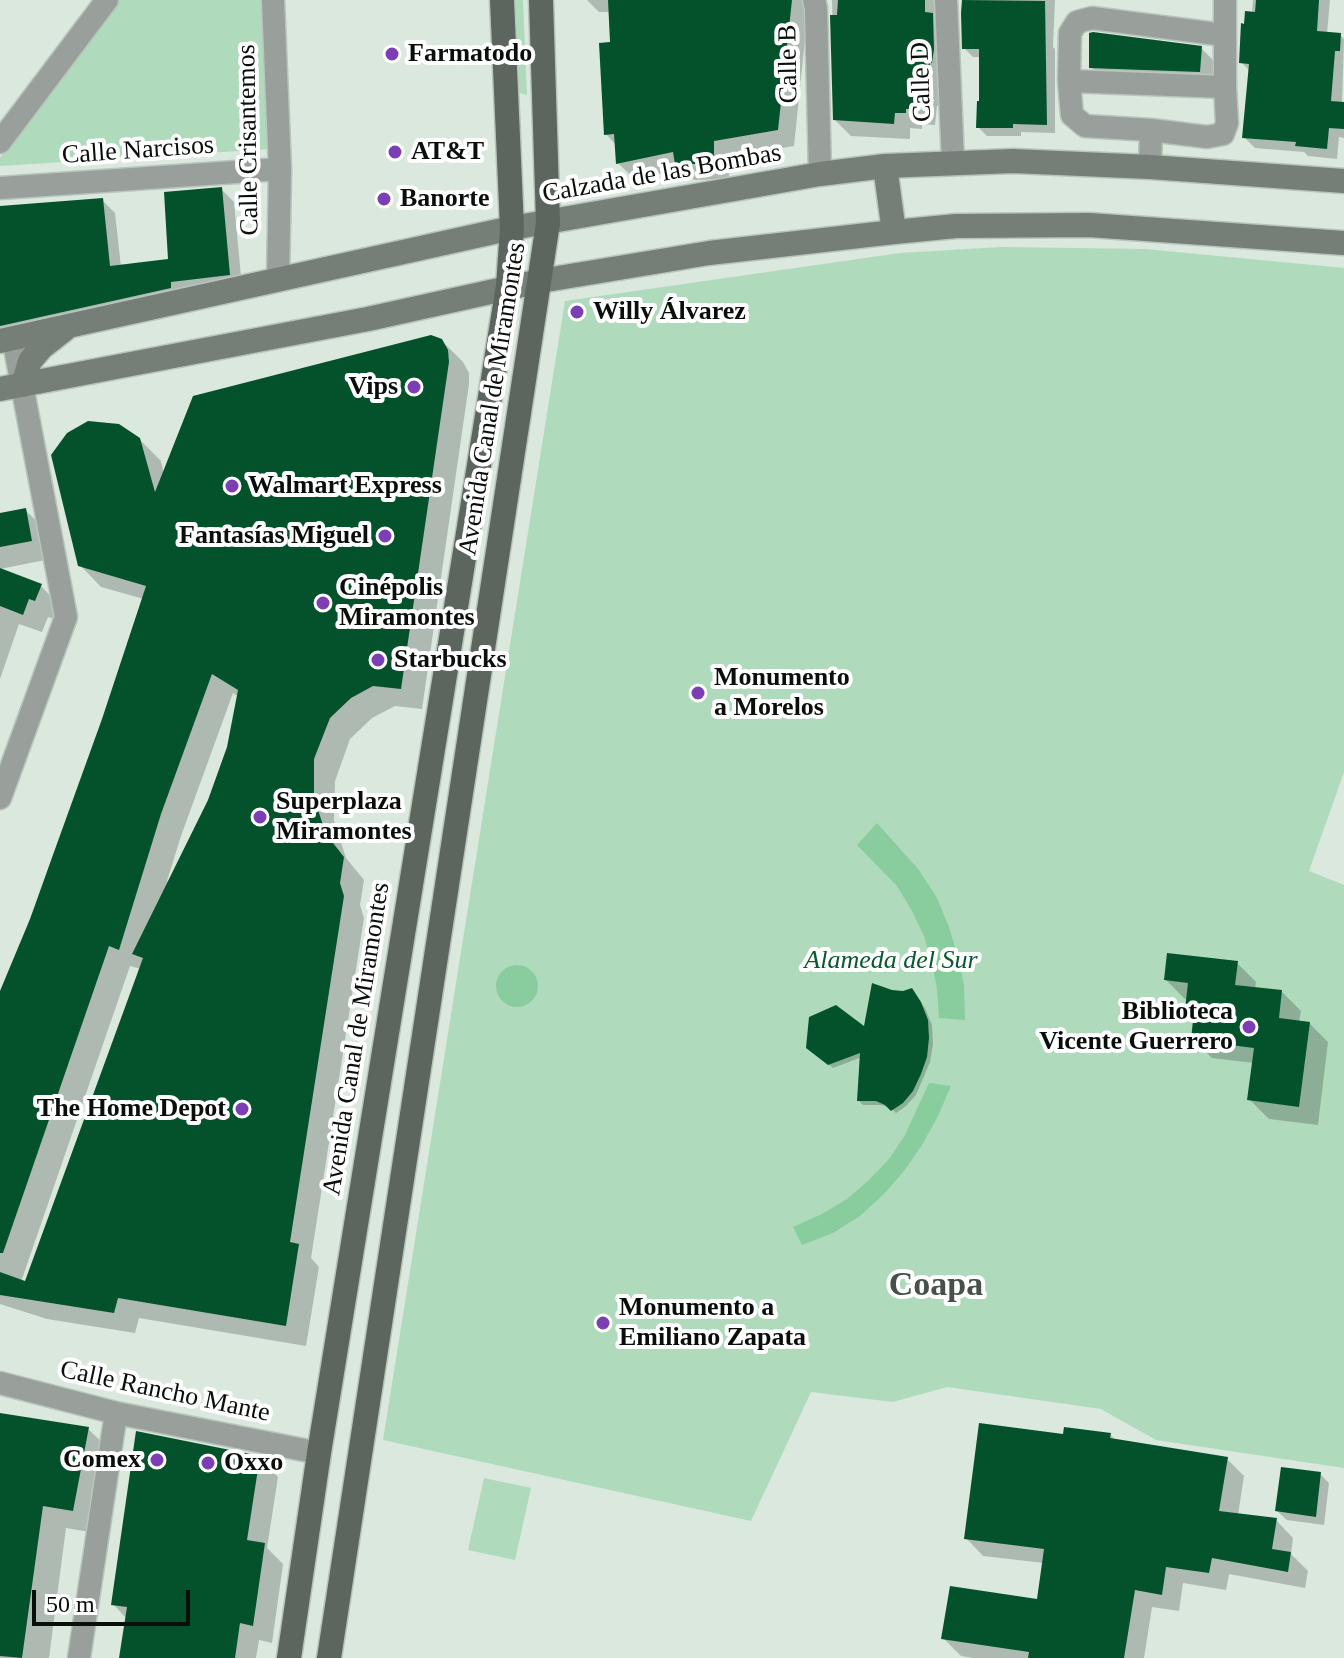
<!DOCTYPE html>
<meta charset="utf-8">
<style>
body{margin:0}
#map{position:relative;width:1344px;height:1658px;overflow:hidden;background:#dae8de;font-family:Georgia,serif}
canvas{display:block}
.scale{position:absolute;left:32px;top:1590px;width:158px;height:36px;box-sizing:border-box;border:4px solid #090e0a;border-top:0;padding-left:10px;font-size:24px;line-height:28px;white-space:nowrap;color:#090e0a;-webkit-text-stroke:6px #fff;paint-order:stroke}
</style>
<div id="map">
<canvas width="1344" height="1658"></canvas>
<div class="scale">50 m</div>
</div>
<script>
const context = document.querySelector('canvas').getContext('2d');
context.lineJoin = 'round';
function fillPath(path, color) { context.fillStyle = color; context.fill(path, 'evenodd'); }
const toPath = rows => new Path2D(rows.map(r => 'M' + r).join(''));
function trace(path, color, width, dash) { context.strokeStyle = color; context.lineWidth = width; context.lineCap = dash ? 'butt' : 'round'; context.setLineDash(dash || []); context.stroke(path); }
function write(font, color, halo, rows, align = 'center') {
  context.font = font + ' Georgia,serif'; context.lineWidth = 8; context.setLineDash([]); context.textBaseline = 'middle'; context.strokeStyle = halo; context.fillStyle = color; for (const [text, x, y, turn = 0] of rows) {
    context.save(); context.translate(x, y); context.rotate((+turn || 0) * Math.PI / 180); context.textAlign = isNaN(turn) ? turn : align; if (halo) context.strokeText(text, 0, 0); context.fillText(text, 0, 0); context.restore();
  }
}
fillPath(toPath([
 [117,0,265,0,270,149,0,166,0,158],
 [515,0,523,0,527,95,519,93],
 [1002,247,1145,249,1344,268,1344,772,1309,871,1344,885,1344,1468,1156,1440,1101,1409,947,1387,893,1402,811,1392,751,1521,383,1440,565,301,900,253],
 [484,1478,531,1488,515,1560,468,1550]
]), '#afdabc');
fillPath(toPath([
 [877,823,919,870,937,898,949,927,958,957,964,985,965,1020,939,1018,937,989,932,964,924,936,912,911,897,886,857,845],
 '496 986a21 21 0 1 1 42 0a21 21 0 1 1-42 0Z',
 [929,1083,951,1086,938,1116,922,1145,904,1171,884,1194,860,1216,833,1233,802,1245,793,1227,822,1214,847,1199,868,1181,889,1159,905,1135]
]), '#89cd9f');
fillPath(toPath([
 [587,0,805,0,808,10,794,146,730,157,729,179,694,180,683,169,634,179,618,163,616,145,606,134,612,43,610,12,599,12],
 [832,0,934,0,949,14,945,106,937,106,935,125,922,124,922,129,910,128,910,139,851,136,835,120],
 [962,0,1055,0,1053,47,1055,49,1055,133,1021,132,1021,136,987,136,978,127,981,103,981,57,973,57,964,48],
 [1253,0,1330,0,1327,34,1340,35,1344,39,1342,104,1344,104,1344,138,1339,137,1337,159,1308,156,1304,152,1255,148,1244,137,1250,71,1241,62,1252,14],
 [1201,48,1215,62,1213,85,1105,81,1091,67],
 [221,189,234,202,242,287,0,341,0,209,102,200,115,213,121,267,170,261],
 [441,340,463,362,469,373,469,384,422,709,395,706,372,718,350,739,335,781,334,821,346,858,364,880,360,905,364,918,311,1258,319,1267,306,1346,139,1318,135,1333,47,1319,0,1304,0,999,56,853,144,599,101,587,80,565,139,439,161,461,164,474],
 [233,693,239,697,229,748,210,801,169,882,167,881,181,836],
 [130,966,141,969,26,1283,21,1282],
 [25,510,44,528,50,559,0,569,0,515],
 [0,570,41,586,59,605,54,619,48,617,42,632,19,624,0,679],
 [1237,963,1256,982,1255,989,1282,992,1301,1011,1299,1022,1309,1023,1328,1042,1318,1125,1269,1119,1250,1100,1254,1063,1212,1058,1193,1039,1196,1017,1187,1008,1188,999,1185,999,1166,980],
 [891,992,915,995,925,1008,932,1025,933,1044,930,1062,916,1095,906,1106,896,1113,891,1108,881,1105,863,1105,859,1101,862,1057,833,1068,813,1052,865,1030],
 [0,1415,88,1429,112,1452,96,1533,66,1528,49,1658,0,1658],
 [1110,1435,1117,1441,1227,1459,1244,1476,1238,1515,1276,1520,1293,1538,1291,1554,1308,1571,1305,1588,1229,1574,1226,1590,1183,1583,1179,1611,1152,1607,1144,1658,973,1658,961,1656,944,1639,1039,1601,1044,1563,983,1556,966,1538,1065,1436],
 [259,1458,278,1477,267,1548,283,1564,272,1643,259,1640,256,1658,122,1658,127,1619,113,1604],
 [1320,1474,1329,1483,1324,1525,1287,1520,1277,1511]
]), '#0003');
fillPath(toPath([
 [608,0,792,0,778,130,714,141,714,164,675,164,673,152,616,164,614,134,604,135,599,43,610,42],
 [838,0,925,0,925,12,933,13,934,49,932,63,930,63,930,91,921,90,920,109,906,109,906,113,895,113,894,124,833,120,830,15,837,15],
 [962,0,1045,1,1047,125,1013,124,1013,128,976,128,977,101,979,101,979,49,962,49,961,13],
 [1256,0,1319,0,1317,31,1341,33,1340,51,1335,51,1331,101,1344,102,1344,129,1329,128,1327,149,1295,146,1296,142,1242,138,1249,64,1239,63,1241,23,1244,24,1245,11,1255,12],
 [1093,32,1202,46,1200,72,1089,68,1089,33],
 [222,187,230,275,171,282,171,288,0,326,0,206,103,198,110,266,168,259,164,192],
 [431,335,442,339,448,350,449,362,401,689,373,686,351,698,330,718,314,759,314,798,326,834,344,857,340,883,344,896,290,1242,299,1244,286,1326,118,1298,114,1313,0,1295,0,1272,25,1281,143,958,132,954,208,800,227,747,238,690,212,674,161,814,119,950,109,946,3,1253,0,1253,0,991,30,919,54,852,102,719,146,586,78,566,51,455,67,433,88,421,119,424,140,438,155,492,193,396],
 [26,508,32,541,0,547,0,513],
 [0,568,42,584,35,601,29,599,23,615,0,606],
 [1167,953,1238,961,1235,985,1282,990,1279,1018,1310,1022,1299,1107,1247,1100,1254,1048,1191,1040,1194,1010,1185,1009,1188,983,1164,980],
 [872,983,892,990,903,991,912,988,921,1002,928,1020,929,1038,927,1057,921,1074,913,1091,903,1103,891,1111,885,1105,876,1101,857,1101,860,1053,828,1065,806,1048,809,1017,836,1005,864,1026],
 [0,1413,89,1427,73,1511,43,1506,22,1658,0,1656],
 [979,1423,1063,1434,1064,1427,1111,1433,1110,1438,1228,1457,1219,1511,1277,1518,1272,1549,1291,1552,1288,1572,1212,1558,1209,1573,1166,1567,1162,1595,1135,1590,1124,1658,1028,1658,1029,1652,941,1639,950,1586,1037,1599,1044,1549,964,1539],
 [136,1431,260,1456,247,1540,265,1543,253,1626,240,1623,235,1658,119,1658,127,1607,111,1605],
 [1281,1467,1321,1472,1316,1517,1275,1511]
]), '#04522c');
const minor = toPath([
 [273,0,280,169,278,279],
 [814,0,816,8,820,174],
 [946,0,953,162],
 [1069,81,1225,87],
 [1151,130,1085,126,1072,115,1069,81,1070,33,1077,22,1092,18,1224,35],
 [0,142,107,0],
 [1150,167,1151,130,1207,137,1223,134,1227,123,1225,87,1225,0],
 [0,188,280,169],
 [0,798,66,617,13,338],
 [0,1383,116,1413,319,1453],
 [79,1658,116,1413]
]);
const secondary = toPath([
 [885,166,894,232],
 [0,341,512,228,820,174,885,166,1013,161,1150,167,1344,181],
 [23,385,30,361,42,347,65,329],
 [0,389,368,319,540,281,709,253,894,232,956,226,1089,225,1344,243]
]);
const primary = toPath([
 [289,1658,319,1453,508,286,512,228,502,0],
 [329,1658,548,223,541,0]
]);
trace(minor, '#b9c5bc', 25);
trace(secondary, '#b9c5bc', 27);
trace(primary, '#b9c5bc', 27);
trace(minor, '#999f9b', 22);
trace(secondary, '#757e77', 24);
trace(primary, '#5c665f', 24);
for (const [x, y, r, color] of [
 [392,54,8,"#7b3eb4"],
 [395,152,8,"#7b3eb4"],
 [384,199,8,"#7b3eb4"],
 [577,312,8,"#7b3eb4"],
 [414,387,8,"#7b3eb4"],
 [232,486,8,"#7b3eb4"],
 [385,536,8,"#7b3eb4"],
 [323,603,8,"#7b3eb4"],
 [378,660,8,"#7b3eb4"],
 [698,693,8,"#7b3eb4"],
 [260,817,8,"#7b3eb4"],
 [1249,1027,8,"#7b3eb4"],
 [242,1109,8,"#7b3eb4"],
 [603,1323,8,"#7b3eb4"],
 [157,1460,8,"#7b3eb4"],
 [208,1463,8,"#7b3eb4"]
]) { const dot = new Path2D(); dot.arc(x, y, r, 0, 2 * Math.PI); context.fillStyle = color; context.fill(dot); trace(dot, '#fff', 3); }
write('bold 26px', '#090e0a', '#fff', [
 ["Farmatodo",408,54],
 ["AT&T",411,152],
 ["Banorte",400,199],
 ["Willy Álvarez",593,312],
 ["Vips",398,387,"right"],
 ["Walmart Express",248,486],
 ["Fantasías Miguel",369,536,"right"],
 ["Cinépolis",339,588],
 ["Miramontes",339,618],
 ["Starbucks",394,660],
 ["Monumento",714,678],
 ["a Morelos",714,708],
 ["Superplaza",276,802],
 ["Miramontes",276,832],
 ["Biblioteca",1233,1012,"right"],
 ["Vicente Guerrero",1233,1042,"right"],
 ["The Home Depot",226,1109,"right"],
 ["Monumento a",619,1308],
 ["Emiliano Zapata",619,1338],
 ["Comex",141,1460,"right"],
 ["Oxxo",224,1463]
], 'left');
write('26px', '#090e0a', '#fff', [
 ["Calle B",789,64,-91],
 ["Calle D",922,82,-92],
 ["Calle Crisantemos",249,140,-91],
 ["Calle Narcisos",138,151,-4],
 ["Calzada de las Bombas",662,174,-10],
 ["Avenida Canal de Miramontes",493,399,-81],
 ["Avenida Canal de Miramontes",357,1039,-81],
 ["Calle Rancho Mante",165,1392,12]
]);
write('italic 26px', '#065930', '#fff', [
 ["Alameda del Sur",891,961]
]);
write('bold 34px', '#465149', '#fff', [
 ["Coapa",936,1286]
]);
</script>
